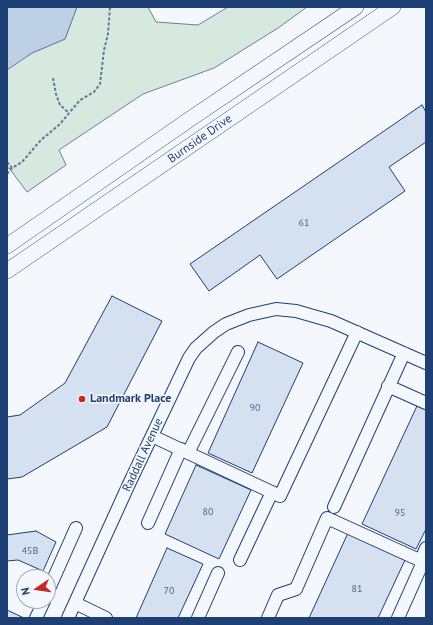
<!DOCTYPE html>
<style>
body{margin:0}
#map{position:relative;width:433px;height:625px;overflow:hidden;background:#f4f7fb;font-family:"PT Sans",sans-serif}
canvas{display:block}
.frame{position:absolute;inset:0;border:8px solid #1d3f73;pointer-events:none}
.north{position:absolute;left:16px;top:569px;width:40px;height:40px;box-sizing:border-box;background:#f4f7fb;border:1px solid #9eadc5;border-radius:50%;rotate:257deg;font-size:11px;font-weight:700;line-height:16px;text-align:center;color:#1d3f73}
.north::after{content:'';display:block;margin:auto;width:14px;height:18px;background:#c62828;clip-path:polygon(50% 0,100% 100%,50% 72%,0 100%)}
</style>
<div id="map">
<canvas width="433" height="625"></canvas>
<div class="frame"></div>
<div class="north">N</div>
</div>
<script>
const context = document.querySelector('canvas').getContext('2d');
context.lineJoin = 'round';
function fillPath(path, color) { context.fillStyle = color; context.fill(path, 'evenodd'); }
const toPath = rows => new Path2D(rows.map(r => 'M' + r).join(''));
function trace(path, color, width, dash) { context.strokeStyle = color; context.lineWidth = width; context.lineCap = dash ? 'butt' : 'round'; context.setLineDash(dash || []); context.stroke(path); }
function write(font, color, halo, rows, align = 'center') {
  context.font = font + ' "PT Sans",sans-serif'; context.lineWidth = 3; context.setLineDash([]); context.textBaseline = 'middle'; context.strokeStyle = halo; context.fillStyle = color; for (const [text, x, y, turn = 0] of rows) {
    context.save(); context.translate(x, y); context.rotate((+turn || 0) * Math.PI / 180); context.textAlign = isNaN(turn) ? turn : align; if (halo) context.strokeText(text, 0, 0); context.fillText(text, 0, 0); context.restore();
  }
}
const green = toPath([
 [77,7,148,7,156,22,198,25,228,7,307,7,278,28,214,68,143,94,59,150,66,165,27,192,9,168,7,168,7,69,32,53,65,39,77,7]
]);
fillPath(green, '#d7e8df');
trace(green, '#687fa3', 1);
const water = toPath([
 [7,7,77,7,65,39,32,53,7,70,7,7]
]);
fillPath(water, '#bed0e5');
trace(water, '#687fa3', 1);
const building = toPath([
 [422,105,426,112,426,142,389,167,405,191,277,279,260,255,209,291,190,264,422,105],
 [112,296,162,321,107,427,22,477,7,479,7,417,20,415,65,383,112,296],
 [258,342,303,363,252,473,208,453,258,342],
 [417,406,426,410,426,529,416,549,362,524,417,406],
 [196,465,251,490,219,559,165,534,196,465],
 [36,531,56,542,43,571,18,560,7,561,7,535,36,531],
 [348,533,405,560,378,618,309,618,348,533],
 [167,548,203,564,178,618,136,618,167,548],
 [7,610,24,618,7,618,7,610]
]);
fillPath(building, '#d5e0f0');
trace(building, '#1d3f73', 1);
const minor = toPath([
 [388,386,426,403],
 [152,436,280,496,357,332],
 [188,453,238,352],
 [334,507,404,353],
 [148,523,181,449],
 [240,560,272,492],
 [48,591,76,528],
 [75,603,106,618],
 [36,618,44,601],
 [68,618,129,484,189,358,196,348,214,332,226,324,249,315,276,309,296,311,331,321,426,363],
 [198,618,218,573],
 [268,618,278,595,296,589,327,518,426,563],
 [398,618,423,562,423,555,426,548]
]);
const major = toPath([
 [7,246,193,117,356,7],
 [7,271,393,7]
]);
trace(minor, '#1d3f73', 14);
trace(major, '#1d3f73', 16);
trace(toPath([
 [53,78,56,94,60,105,69,113],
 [7,162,12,168],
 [7,174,12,168,22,162,41,140,60,124,80,100,94,92,100,84,104,50,108,34,110,7]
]), '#5e769c', 2, [3, 2]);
trace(minor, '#f4f7fb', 12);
trace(major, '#f4f7fb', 15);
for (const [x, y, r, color] of [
 [82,399,4,"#c62828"]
]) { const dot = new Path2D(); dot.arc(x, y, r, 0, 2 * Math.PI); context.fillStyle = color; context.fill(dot); trace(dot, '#f4f7fb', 1.5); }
write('10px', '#4b6792', null, [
 ["61",304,223],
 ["90",255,408],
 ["80",208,512],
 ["95",400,513],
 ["45B",30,551],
 ["81",357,589],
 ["70",169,591]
]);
write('12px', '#1d3f73', '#f4f7fb', [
 ["Burnside Drive",200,139,-35],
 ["Raddall Avenue",143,455,-65]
]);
write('bold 12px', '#1d3f73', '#f4f7fb', [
 ["Landmark Place",90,399]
], 'left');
</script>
